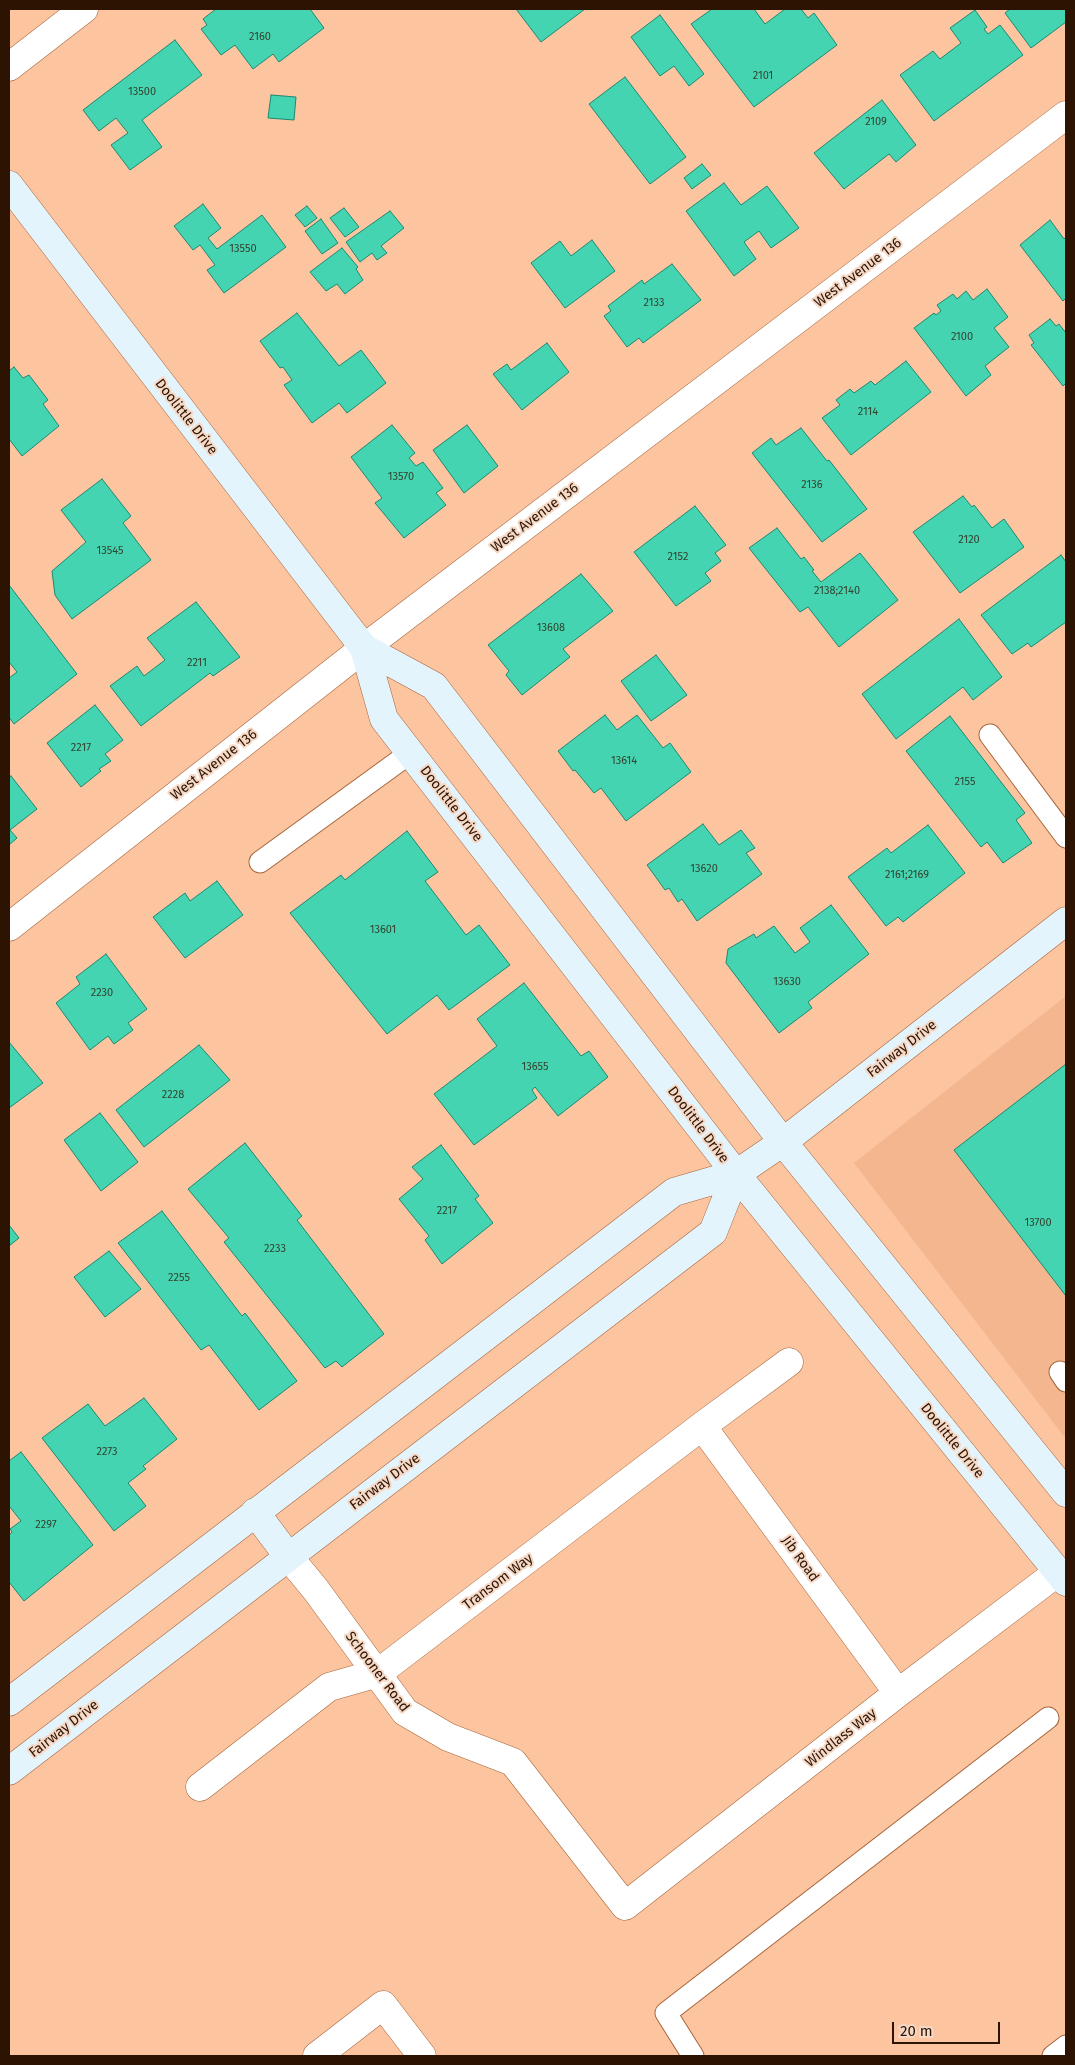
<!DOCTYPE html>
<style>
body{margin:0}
#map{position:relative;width:1075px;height:2065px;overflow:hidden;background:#fdc4a0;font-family:"Fira Sans",sans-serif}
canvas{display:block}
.frame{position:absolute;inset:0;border:10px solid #2c1302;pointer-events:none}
.scale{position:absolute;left:892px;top:2022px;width:108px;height:22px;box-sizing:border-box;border:2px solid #2c1302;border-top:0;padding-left:6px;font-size:15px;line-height:18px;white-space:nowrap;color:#2c1302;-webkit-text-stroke:4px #f5d8c6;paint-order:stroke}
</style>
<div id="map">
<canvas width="1075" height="2065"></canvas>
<div class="frame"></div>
<div class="scale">20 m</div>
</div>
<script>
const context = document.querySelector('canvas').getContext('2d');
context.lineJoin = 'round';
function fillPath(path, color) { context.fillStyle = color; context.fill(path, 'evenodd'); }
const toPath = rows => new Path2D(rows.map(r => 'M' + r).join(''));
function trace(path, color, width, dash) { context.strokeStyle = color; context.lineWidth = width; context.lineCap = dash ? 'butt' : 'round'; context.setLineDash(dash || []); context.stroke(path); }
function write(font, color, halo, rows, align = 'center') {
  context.font = font + ' "Fira Sans",sans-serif'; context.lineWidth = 4; context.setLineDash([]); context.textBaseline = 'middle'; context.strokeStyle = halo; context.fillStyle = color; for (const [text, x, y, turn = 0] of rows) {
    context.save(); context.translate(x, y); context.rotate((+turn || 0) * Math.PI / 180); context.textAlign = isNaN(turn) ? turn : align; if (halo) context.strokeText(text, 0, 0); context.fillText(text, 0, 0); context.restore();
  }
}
fillPath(toPath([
 [1066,996,1066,1439,854,1163]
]), '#f3b68f');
const building = toPath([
 [216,9,310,9,324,28,279,62,273,54,253,69,235,45,221,55,201,29,207,25,203,19,216,9],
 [516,9,585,9,541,42,516,9],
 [712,9,754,9,765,24,785,9,801,9,808,18,814,13,837,45,754,107,691,24,712,9],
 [1010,9,1066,9,1066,22,1031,48,1005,13,1010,9],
 [975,10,987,27,984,29,988,34,1000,25,1023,55,934,121,900,75,933,51,940,59,961,43,950,28,975,10],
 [660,15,704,74,689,86,674,66,660,76,631,37,660,15],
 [175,40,202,75,142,120,162,147,130,170,111,145,128,133,116,118,99,131,83,110,175,40],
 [625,77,686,157,650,184,589,104,625,77],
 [271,95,296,97,294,120,268,118,271,95],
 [882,100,916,145,896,162,889,154,844,189,814,153,882,100],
 [702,164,711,175,692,189,684,178,702,164],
 [724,183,741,205,767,186,799,228,771,248,759,231,744,242,756,259,734,276,686,211,724,183],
 [203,204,221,228,208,238,217,249,262,215,286,247,224,293,207,270,215,265,200,245,193,250,174,226,203,204],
 [307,206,317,218,305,227,295,215,307,206],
 [344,208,359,227,345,237,330,218,344,208],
 [390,211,404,228,381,246,387,253,377,260,372,253,360,262,346,242,390,211],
 [321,219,338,243,322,254,305,231,321,219],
 [1050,220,1064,239,1066,237,1066,298,1063,301,1020,245,1050,220],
 [592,240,615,271,565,308,531,263,560,241,571,256,592,240],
 [342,248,358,267,356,269,363,280,345,294,337,284,326,291,310,272,342,248],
 [672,264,701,300,643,343,639,338,627,347,604,316,611,311,608,306,642,280,644,284,672,264],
 [987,289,1008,317,994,328,1009,347,985,366,991,375,966,396,914,328,934,313,936,315,941,311,937,305,953,294,957,299,966,291,973,300,987,289],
 [297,313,339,366,361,350,386,383,347,413,339,403,312,423,284,385,292,380,283,367,280,368,260,341,297,313],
 [1050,319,1056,326,1059,324,1066,333,1066,383,1063,386,1031,345,1034,343,1029,335,1050,319],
 [547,343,569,372,522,410,493,374,507,364,511,370,547,343],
 [906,361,931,392,851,455,822,418,840,405,836,400,850,389,854,393,871,381,875,385,906,361],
 [14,367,23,378,29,375,48,400,43,404,59,426,22,456,9,439,9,371,14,367],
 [392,425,415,453,409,458,416,466,423,462,443,488,436,493,446,505,404,538,375,503,382,498,351,457,392,425],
 [467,425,498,466,464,493,433,450,467,425],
 [801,428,827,461,829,460,867,509,822,542,752,453,771,438,776,445,801,428],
 [102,479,131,516,123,523,151,560,72,619,55,595,52,571,86,542,61,510,102,479],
 [963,496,972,507,974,505,992,528,1004,519,1024,547,960,593,913,532,963,496],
 [695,506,726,545,715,553,721,561,705,573,711,581,676,606,634,552,695,506],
 [777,528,801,559,804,557,814,570,812,571,821,582,860,553,898,600,839,647,808,607,800,612,749,548,777,528],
 [1061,555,1066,562,1066,622,1031,647,1028,643,1012,654,981,615,1061,555],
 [581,574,613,611,563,649,570,657,522,695,506,675,509,671,488,645,581,574],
 [9,585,77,674,14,724,9,717,9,678,17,672,9,662,9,585],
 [196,602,240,657,213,676,210,673,141,726,110,686,137,666,144,676,165,660,147,638,196,602],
 [959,619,1002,677,973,700,963,687,896,739,862,694,959,619],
 [656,655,687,695,651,721,621,681,656,655],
 [95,705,123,740,105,754,111,761,99,769,101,771,81,787,47,743,95,705],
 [605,715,617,730,637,715,663,748,670,743,691,772,626,821,601,788,594,793,575,770,573,771,558,751,605,715],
 [950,716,1025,813,1016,820,1032,843,1003,863,987,842,981,847,906,751,950,716],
 [11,776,37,809,10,830,17,838,9,845,9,777,11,776],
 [703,824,719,845,741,830,755,848,746,853,762,874,697,921,682,899,678,902,669,888,665,890,647,865,703,824],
 [928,825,965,873,903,922,898,917,886,926,848,877,887,848,891,853,928,825],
 [407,831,438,872,425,881,466,935,479,925,510,965,449,1010,437,995,387,1034,290,913,341,875,345,880,407,831],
 [217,881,243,915,185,958,153,917,185,893,190,901,217,881],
 [831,905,869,954,808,1002,812,1008,779,1033,726,963,728,949,754,934,756,938,774,926,795,953,810,942,800,928,831,905],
 [106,954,147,1009,128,1023,133,1030,114,1044,108,1036,90,1050,56,1003,80,984,76,977,106,954],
 [524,983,581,1056,589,1051,608,1077,558,1116,535,1087,532,1090,537,1098,474,1145,434,1094,497,1046,477,1019,524,983],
 [9,1042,43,1083,9,1108,9,1042],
 [199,1045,230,1080,144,1147,116,1110,199,1045],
 [1066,1064,1066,1296,954,1150,1066,1064],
 [100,1113,138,1162,101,1191,64,1140,100,1113],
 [245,1143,302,1216,297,1220,384,1334,342,1367,336,1361,325,1368,224,1242,229,1238,188,1189,245,1143],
 [441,1145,479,1196,475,1199,493,1223,442,1264,425,1240,429,1236,399,1199,423,1179,412,1167,441,1145],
 [162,1211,242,1316,245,1313,297,1381,259,1410,209,1345,201,1350,118,1243,162,1211],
 [9,1225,19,1238,9,1246,9,1225],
 [109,1251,141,1289,105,1317,74,1277,109,1251],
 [144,1398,177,1439,143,1466,146,1469,128,1483,146,1506,114,1531,42,1438,88,1404,105,1426,144,1398],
 [21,1452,93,1545,24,1601,9,1582,9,1535,12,1532,10,1529,21,1521,9,1506,9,1461,21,1452]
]);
fillPath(building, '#45d4b2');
trace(building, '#1a8971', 1);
const lane = toPath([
 [990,735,1066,837],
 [260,862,410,753],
 [1060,1372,1066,1381],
 [693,2056,666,2013,1048,1718],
 [1053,2056,1066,2046]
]);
const street = toPath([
 [9,67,84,9],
 [9,927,364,648,1066,115],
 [702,1426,898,1693],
 [288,1556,316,1590,405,1712,448,1737,513,1762,625,1906,898,1693,1058,1572],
 [200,1787,329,1687,378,1673,702,1426,789,1362],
 [317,2056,383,2005,422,2056]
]);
const secondary = toPath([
 [9,185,364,648,384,719,736,1174,1066,1582],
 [364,648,434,686,783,1142,1066,1493],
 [255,1512,288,1556],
 [9,1702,674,1192,736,1174,783,1142,1066,921],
 [9,1771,713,1232,736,1174]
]);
trace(lane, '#a6663b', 23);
trace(street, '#a6663b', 29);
trace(secondary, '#a6663b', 29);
trace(lane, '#fff', 21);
trace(street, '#fff', 28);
trace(secondary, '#e4f4fd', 28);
write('11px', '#32432e', null, [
 ["2160",260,37],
 ["2101",763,76],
 ["13500",142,92],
 ["2109",876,122],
 ["13550",243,249],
 ["2133",654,303],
 ["2100",962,337],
 ["2114",868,412],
 ["13570",401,477],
 ["2136",812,485],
 ["2120",969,540],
 ["13545",110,551],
 ["2152",678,557],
 ["2138;2140",837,591],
 ["13608",551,628],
 ["2211",197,663],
 ["2217",81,748],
 ["13614",624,761],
 ["2155",965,782],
 ["13620",704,869],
 ["2161;2169",907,875],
 ["13601",383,930],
 ["13630",787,982],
 ["2230",102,993],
 ["13655",535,1067],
 ["2228",173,1095],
 ["2217",447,1211],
 ["13700",1038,1223],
 ["2233",275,1249],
 ["2255",179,1278],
 ["2273",107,1452],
 ["2297",46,1525]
]);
write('14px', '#2c1302', '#f5d8c6', [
 ["West Avenue 136",858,273,-37],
 ["Doolittle Drive",186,417,52],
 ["West Avenue 136",535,518,-37],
 ["West Avenue 136",214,765,-38],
 ["Doolittle Drive",451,804,52],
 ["Fairway Drive",902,1049,-38],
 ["Doolittle Drive",698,1125,53],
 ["Doolittle Drive",952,1441,51],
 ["Fairway Drive",385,1482,-37],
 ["Jib Road",800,1559,54],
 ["Transom Way",498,1582,-37],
 ["Schooner Road",377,1672,53],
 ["Fairway Drive",64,1729,-38],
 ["Windlass Way",841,1738,-38]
]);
</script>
